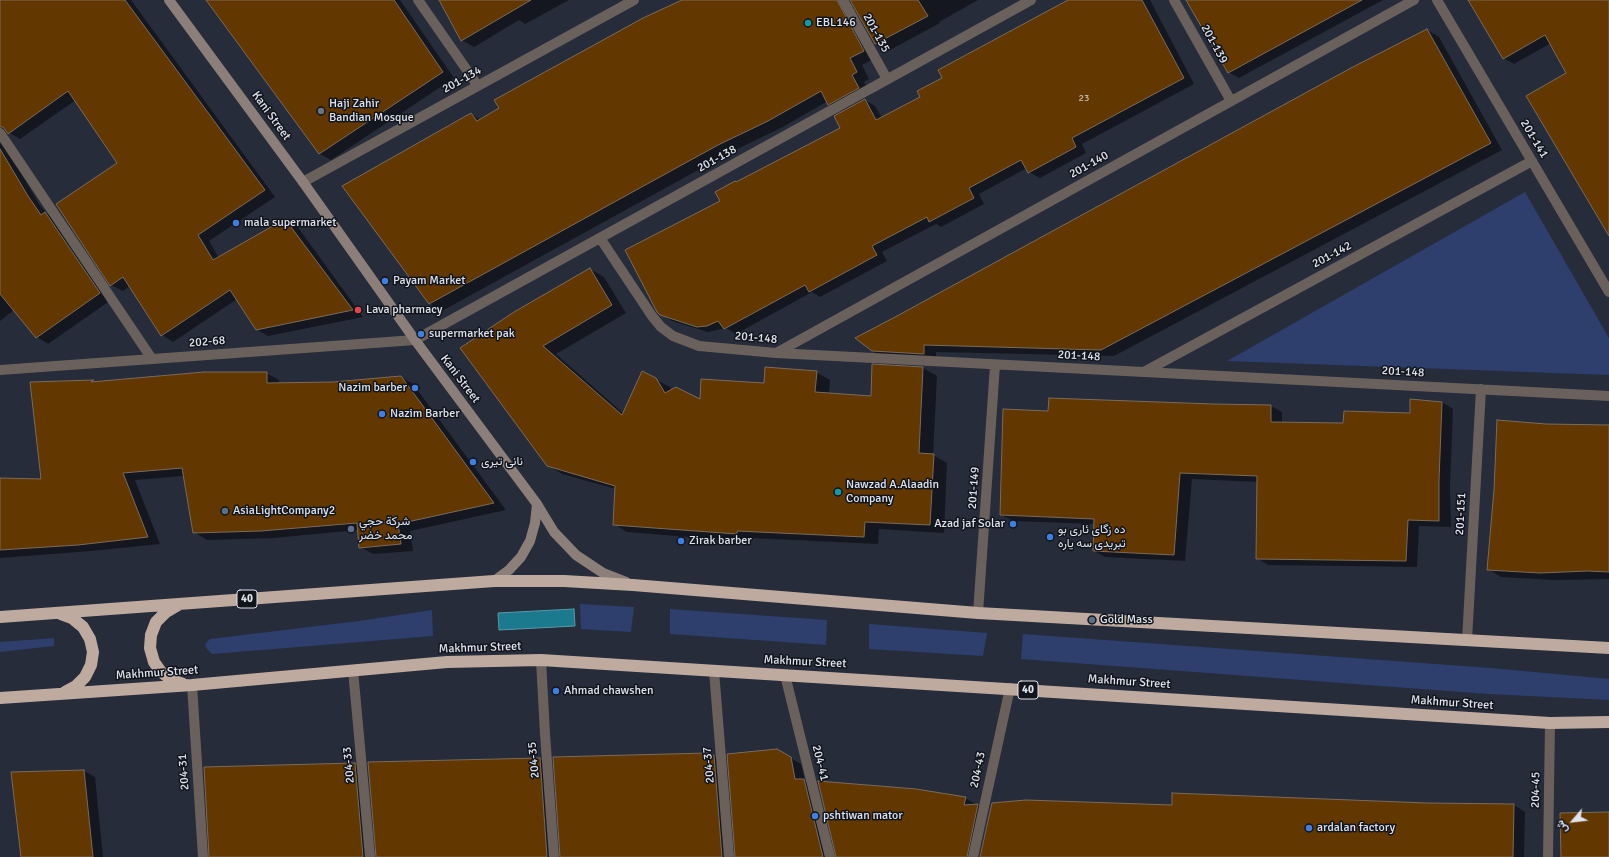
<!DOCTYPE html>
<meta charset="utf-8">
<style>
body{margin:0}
#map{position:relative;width:1609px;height:857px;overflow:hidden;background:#262c3a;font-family:Signika,Vazirmatn,sans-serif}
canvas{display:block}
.north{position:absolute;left:1553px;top:801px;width:40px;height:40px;-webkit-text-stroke:3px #11141b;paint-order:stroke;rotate:242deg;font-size:11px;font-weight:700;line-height:16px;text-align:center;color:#dfe3ed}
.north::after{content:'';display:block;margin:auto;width:14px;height:18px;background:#dfe3ed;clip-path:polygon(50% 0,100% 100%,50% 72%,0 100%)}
</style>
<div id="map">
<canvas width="1609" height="857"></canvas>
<div class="north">ش</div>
</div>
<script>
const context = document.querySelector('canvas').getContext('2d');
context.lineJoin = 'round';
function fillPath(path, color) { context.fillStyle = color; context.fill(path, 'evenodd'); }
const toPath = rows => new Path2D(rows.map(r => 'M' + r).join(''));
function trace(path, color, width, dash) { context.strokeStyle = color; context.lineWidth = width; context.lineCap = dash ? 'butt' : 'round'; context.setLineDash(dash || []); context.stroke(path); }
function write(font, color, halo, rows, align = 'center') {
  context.font = font + ' Signika,Vazirmatn,sans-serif'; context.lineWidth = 3; context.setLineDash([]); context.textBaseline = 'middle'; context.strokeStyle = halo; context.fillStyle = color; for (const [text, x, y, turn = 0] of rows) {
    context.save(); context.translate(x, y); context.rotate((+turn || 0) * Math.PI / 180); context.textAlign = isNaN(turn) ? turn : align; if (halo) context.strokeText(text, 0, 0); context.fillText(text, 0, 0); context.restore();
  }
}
fillPath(toPath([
 [1525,192,1609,338,1609,375,1227,361],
 [580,604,634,607,631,632,581,629],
 [670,609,827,620,826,645,670,634],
 [432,610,433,636,212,654,207,649,205,644,210,639,359,621],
 [869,624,987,633,983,656,869,649],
 [1023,634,1491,668,1609,679,1609,700,1488,694,1021,659],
 [54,638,54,646,0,652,0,642]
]), '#2e3e6d');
const water = toPath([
 [574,609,575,626,499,630,498,613,574,609]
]);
fillPath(water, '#1b7a8e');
trace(water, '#569aaa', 1);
fillPath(toPath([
 [0,0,131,0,275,197,209,241,219,258,285,220,297,226,363,317,268,336,256,329,237,299,173,342,162,335,130,286,123,291,111,285,118,163,76,100,20,139,10,133,8,134,5,141,7,149,39,204,46,213,57,220,111,300,48,344,37,337,14,310,0,321],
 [207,0,400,0,454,78,331,160,320,154],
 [440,0,569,0,525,24,519,20,474,47,462,40],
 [685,0,978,0,939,22,940,23,888,51,876,44,852,1,849,7,875,58,862,65,869,79,864,82,870,95,841,111,829,104,828,101,781,128,731,152,442,311,429,303,471,114,481,120],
 [1071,0,1150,0,1194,84,1082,144,1086,153,1040,178,1029,172,1027,168,979,194,984,204,941,227,936,224,882,252,887,261,820,297,812,292,736,334,726,328,708,332,672,321,660,314,721,202,737,183,842,128,865,100,875,106,882,118,922,97,943,78],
 [1188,0,1383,0,1239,78,1228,72],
 [1477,0,1609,0,1609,234,1567,74,1551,43,1514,64,1503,58],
 [1427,30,1439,37,1502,150,1114,356,936,352,936,360,885,358,872,351],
 [590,269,604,277,626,313,556,354,624,414,655,379,670,387,672,391,701,400,816,372,830,380,829,394,872,397,873,366,923,368,937,376,933,455,947,463,944,533,879,529,878,544,751,538,750,542,627,532,614,524,616,489,562,474,548,465,514,312],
 [266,373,279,380,279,384,333,383,401,377,413,384,506,510,410,531,413,551,373,554,360,547,358,530,274,538,207,540,194,532,184,476,135,480,160,544,91,551,0,558,0,479,42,480,31,383,94,381,97,383],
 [1442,402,1453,409,1450,487,1451,527,1419,526,1417,567,1268,565,1257,558,1258,482,1192,479,1185,561,1105,557,1094,551,1095,524,1013,521,1001,515,1049,412,1213,405,1271,406,1282,412,1282,423,1344,424,1411,414],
 [1546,425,1609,427,1609,579,1554,580,1501,577,1488,569],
 [776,750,801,764,805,781,815,787,832,857,736,857],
 [707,754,710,757,714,756,725,763,733,857,561,857],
 [540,759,551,765,558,857,377,857],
 [355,764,366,770,373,857,210,857],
 [84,771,95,777,103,857,22,857],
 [965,798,988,811,978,857,837,857],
 [1427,804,1514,805,1525,812,1524,857,981,857,1173,806]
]), '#0007');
const building = toPath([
 [0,0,125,0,265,190,198,235,213,260,285,219,353,310,256,330,230,290,161,336,123,277,110,286,56,204,117,163,68,91,8,134,3,127,0,127,0,0],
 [206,0,394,0,443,72,319,154,206,0],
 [439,0,531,0,461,41,439,0],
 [682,0,837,0,864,51,850,58,857,72,852,75,859,88,828,105,821,91,768,121,718,145,429,304,342,186,471,113,477,121,499,108,494,100,643,18,682,0],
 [850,0,918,0,928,16,875,44,850,0],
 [1068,0,1142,0,1184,78,1072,138,1076,147,1028,173,1021,160,969,188,974,198,929,222,927,217,872,246,877,255,809,292,805,285,724,329,718,321,707,326,697,327,660,315,657,312,625,250,720,201,715,192,735,181,736,182,840,128,834,116,865,99,876,120,920,97,917,91,942,78,938,70,1068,0],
 [1186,0,1362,0,1228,73,1186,0],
 [1468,0,1609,0,1609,236,1526,96,1566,73,1545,35,1503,59,1468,0],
 [1427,29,1491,143,1101,350,924,345,924,354,872,351,855,338,897,316,1351,68,1427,29],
 [0,149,28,196,41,215,45,212,100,293,36,338,0,294,0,149],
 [590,268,612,305,543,346,622,415,642,371,656,378,665,393,676,387,700,399,701,379,764,383,765,367,817,371,815,392,871,396,872,364,923,367,919,453,934,454,930,525,865,522,864,537,737,531,737,534,613,525,615,486,547,466,460,348,514,312,590,268],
 [204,372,267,372,267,383,333,382,401,376,494,503,398,524,401,544,359,548,357,523,261,531,193,533,182,468,123,473,148,537,78,545,0,550,0,478,41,479,30,382,94,380,91,382,204,372],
 [1049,398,1213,404,1271,405,1271,422,1343,423,1344,411,1410,413,1410,399,1442,402,1439,480,1439,521,1408,520,1406,561,1256,559,1257,476,1180,473,1174,555,1093,551,1094,519,1000,515,1003,409,1048,411,1049,398],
 [1497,420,1546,424,1609,425,1609,572,1588,571,1540,573,1487,570,1494,490,1497,420],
 [777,749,791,757,795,779,804,779,823,857,735,857,727,754,777,749],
 [707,753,707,756,714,755,722,857,560,857,553,757,707,753],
 [540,758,547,857,376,857,368,762,540,758],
 [355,763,363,857,209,857,204,767,355,763],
 [84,770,93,857,21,857,11,772,84,770],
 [818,781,916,789,966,797,964,805,978,804,967,857,836,857,818,781],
 [1172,793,1427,803,1514,804,1513,857,980,857,992,803,1026,800,1172,805,1172,793],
 [1609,812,1609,857,1561,857,1560,813,1609,812]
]);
fillPath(building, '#623700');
trace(building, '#7a6b5d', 1);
trace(toPath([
 [418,0,478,86],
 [843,0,887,79],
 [1174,0,1231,101],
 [1437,0,1609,292],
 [0,133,152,359],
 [303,182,634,0],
 [600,238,652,316,661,327,673,336,699,346,776,353,1609,396],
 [776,353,1414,0],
 [0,370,415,340,1031,0],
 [1144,372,1532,161],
 [978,613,995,365],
 [1467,640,1481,389],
 [541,660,545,734,554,857],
 [353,670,370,857],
 [714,671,729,857],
 [785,675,830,857],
 [192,685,203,857],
 [973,857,1010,688],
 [1548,857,1550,723]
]), '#6a615d', 10);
trace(toPath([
 [169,0,303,182,415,340,537,504,554,532,576,555,603,573,626,582],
 [494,581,509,570,521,557,530,541,535,523,537,504]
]), '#8c7f79', 10);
trace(toPath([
 [178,605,166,612,156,622,151,635,150,648,154,662,161,672,172,680,183,684],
 [61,614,72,618,83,627,90,639,93,652,91,665,85,677,76,686,65,692],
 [0,617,494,581,564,581,633,585,978,613,1609,648],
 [0,698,192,685,447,662,541,660,1550,723,1609,722]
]), '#bfaaa0', 12);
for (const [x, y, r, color] of [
 [808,23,4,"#0f9aa8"],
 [321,111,4,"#6b7280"],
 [236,223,4,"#3f7fe0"],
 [385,281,4,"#3f7fe0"],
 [358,310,4,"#e0444e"],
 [421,334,4,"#3f7fe0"],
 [415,388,4,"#3f7fe0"],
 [382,414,4,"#3f7fe0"],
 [473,462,4,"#3f7fe0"],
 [838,492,4,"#0f9aa8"],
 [225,511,4,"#5c6f8a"],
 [1013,524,4,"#3f7fe0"],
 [351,529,4,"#5c6f8a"],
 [1050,537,4,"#3f7fe0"],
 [681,541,4,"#3f7fe0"],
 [1092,620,4,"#5c6f8a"],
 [556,691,4,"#3f7fe0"],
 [815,816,4,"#3f7fe0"],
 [1309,828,4,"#3f7fe0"]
]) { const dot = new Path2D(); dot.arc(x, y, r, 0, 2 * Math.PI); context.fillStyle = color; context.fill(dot); trace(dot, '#11141b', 1.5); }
write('10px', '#c0b8b2', null, [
 ["23",1084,98]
]);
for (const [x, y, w] of [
 [247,599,20],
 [1028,690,20]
]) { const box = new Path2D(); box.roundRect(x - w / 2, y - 9, w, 18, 3); context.fillStyle = '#11141b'; context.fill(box); trace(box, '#dfe3ed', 1); }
write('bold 11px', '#dfe3ed', null, [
 ["40",247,599],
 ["40",1028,690]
]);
write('12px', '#dfe3ed', '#11141b', [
 ["EBL146",816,23],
 ["Haji Zahir",329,104],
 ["Bandian Mosque",329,118],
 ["mala supermarket",244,223],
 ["Payam Market",393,281],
 ["Lava pharmacy",366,310],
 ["supermarket pak",429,334],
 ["Nazim barber",407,388,"right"],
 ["Nazim Barber",390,414],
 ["نانی تیری",481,462],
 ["Nawzad A.Alaadin",846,485],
 ["Company",846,499],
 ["AsiaLightCompany2",233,511],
 ["شركة حجي",359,522],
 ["محمد خضر",359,536],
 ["Azad jaf Solar",1005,524,"right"],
 ["ده زگاى ئاری بو",1058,530],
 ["تبریدی سە یارە",1058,544],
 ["Zirak barber",689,541],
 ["Gold Mass",1100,620],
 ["Ahmad chawshen",564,691],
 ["pshtiwan mator",823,816],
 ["ardalan factory",1317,828]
], 'left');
write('12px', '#dfe3ed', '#11141b', [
 ["201-135",876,33,61],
 ["201-139",1214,44,61],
 ["201-134",462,80,-29],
 ["Kani Street",271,116,54],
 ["201-141",1534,139,59],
 ["201-138",717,159,-29],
 ["201-140",1089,165,-29],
 ["201-142",1332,255,-28],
 ["201-148",756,338,5],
 ["202-68",207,342,-4],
 ["201-148",1079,356,3],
 ["201-148",1403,372,3],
 ["Kani Street",460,379,53],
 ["201-149",974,488,-86],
 ["201-151",1461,514,-87],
 ["Makhmur Street",480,648,-2],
 ["Makhmur Street",805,662,3],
 ["Makhmur Street",157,673,-4],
 ["Makhmur Street",1129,682,4],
 ["Makhmur Street",1452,703,4],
 ["204-35",534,760,-95],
 ["204-41",820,763,76],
 ["204-33",349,765,-95],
 ["204-37",709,765,-95],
 ["204-43",978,770,-78],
 ["204-31",184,772,-94],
 ["204-45",1536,790,-89]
]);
</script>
